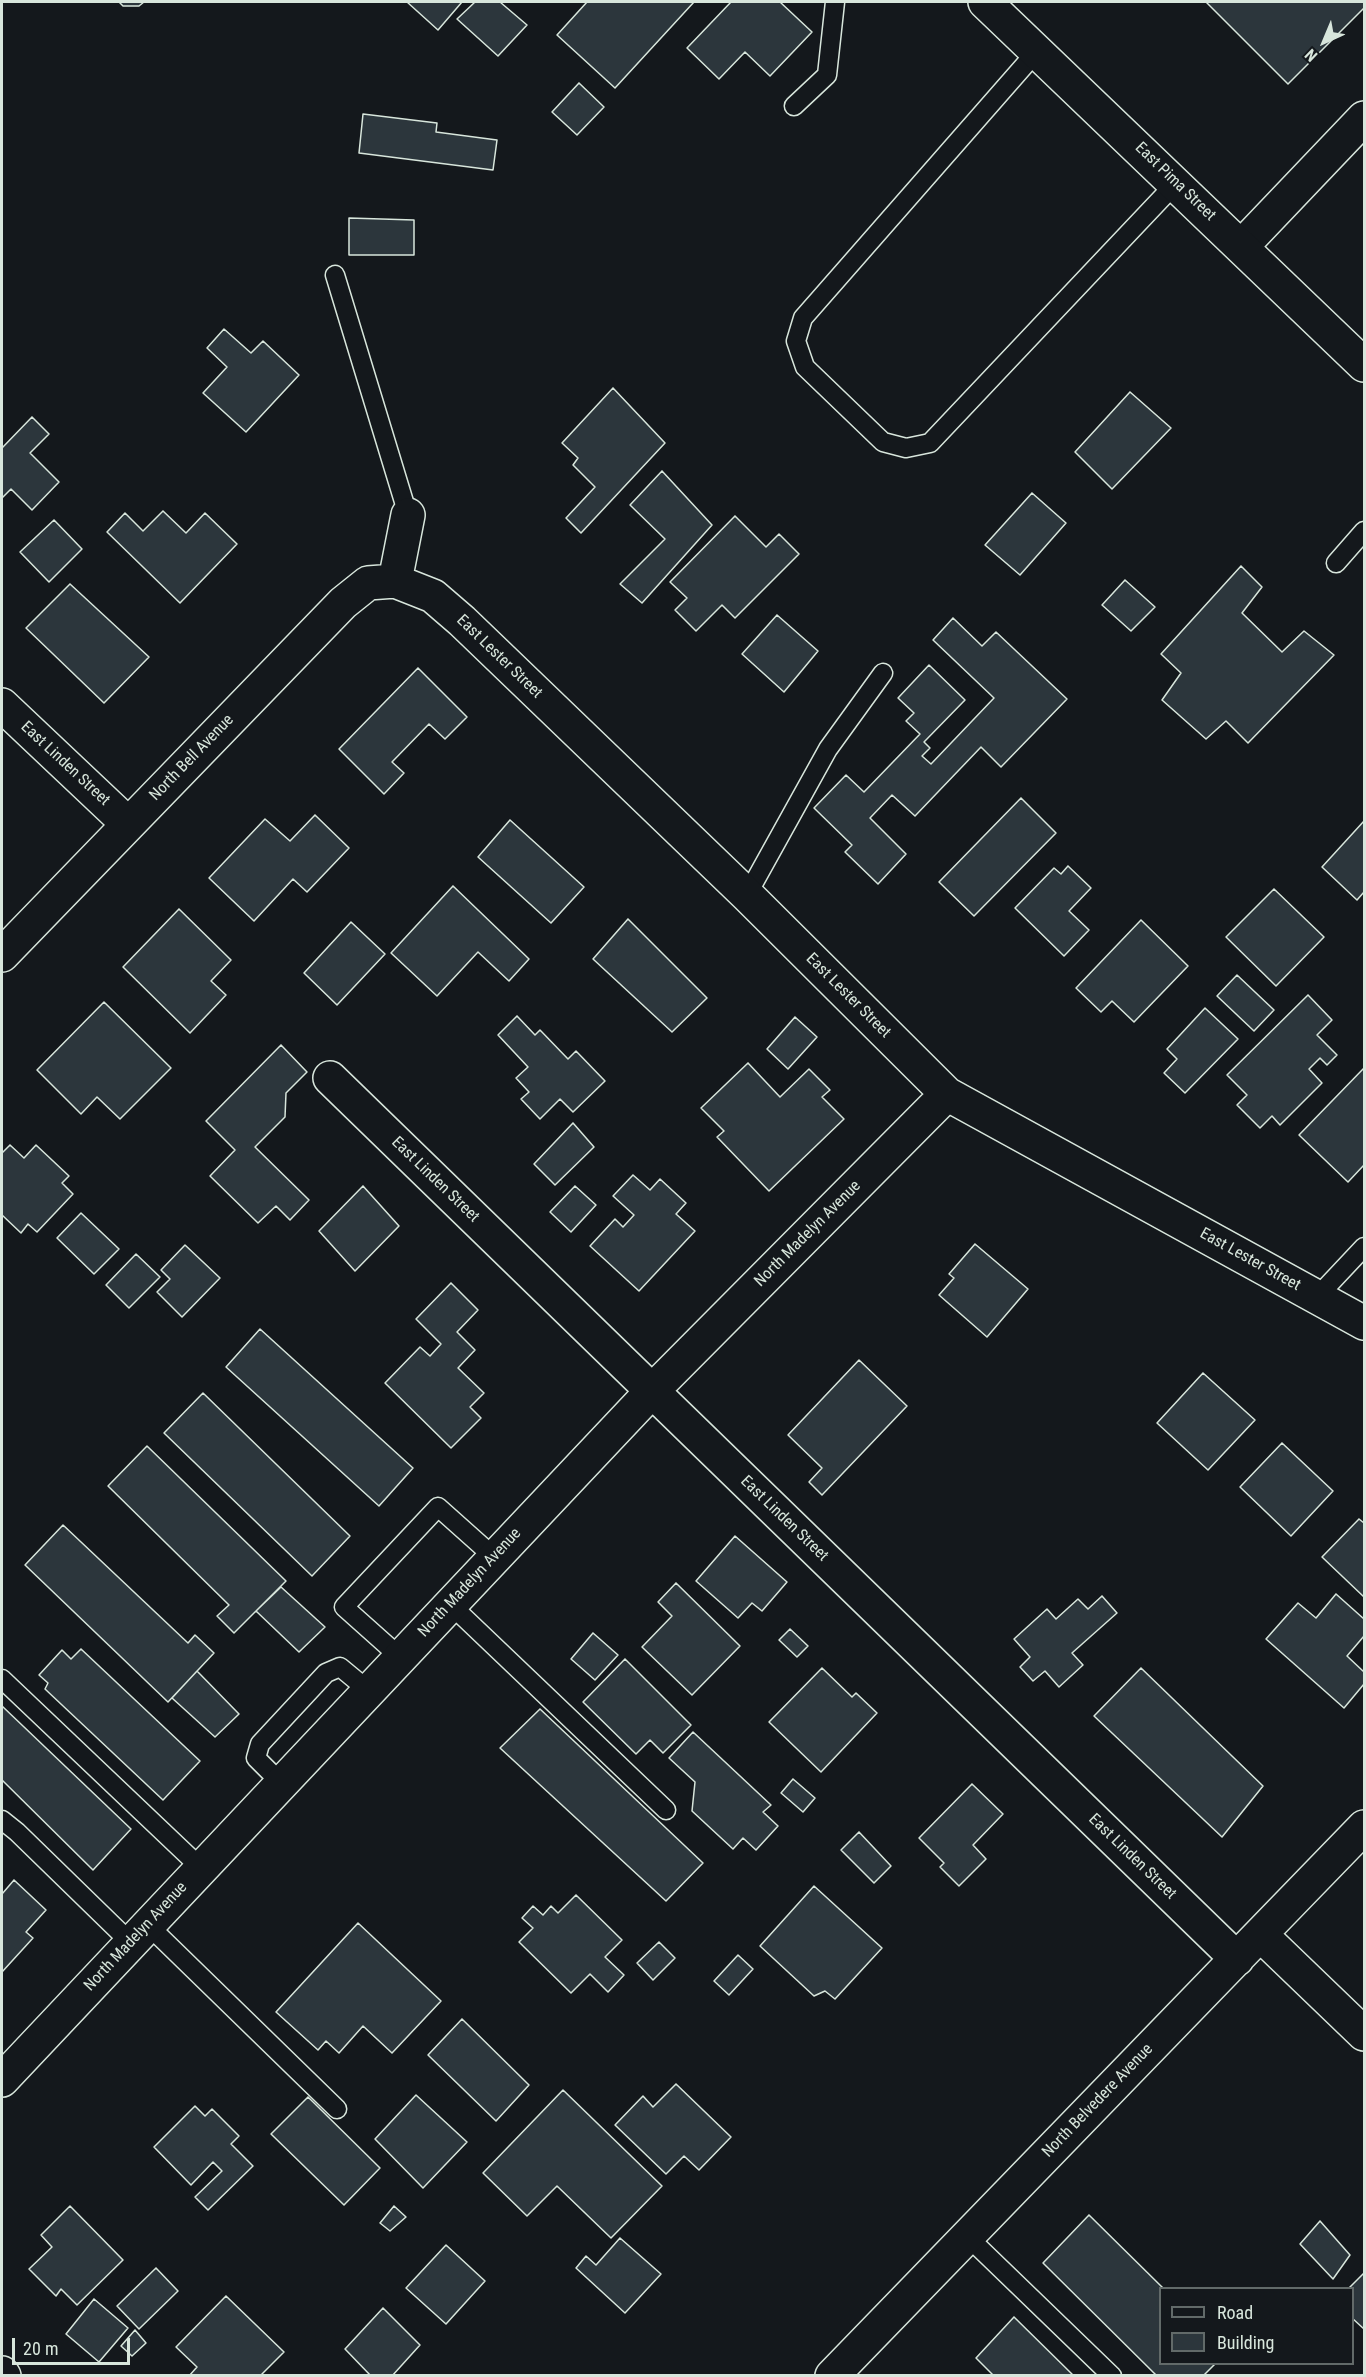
<!DOCTYPE html>
<style>
body{margin:0}
#map{position:relative;width:1366px;height:2377px;overflow:hidden;background:#14181c;font-family:"Roboto Condensed",sans-serif}
canvas{display:block}
.frame{position:absolute;inset:0;border:3px solid #d8e6dc;pointer-events:none}
.legend{position:absolute;left:1159px;top:2287px;width:195px;height:78px;box-sizing:border-box;background:#14181c;border:2px solid #626a69;margin:0;padding:8px 10px;list-style:none;font-size:18px;color:#d8e6dc}
.legend li{display:flex;align-items:center;gap:12px;height:30px}
.legend b{width:30px;border:2px solid #626a69}
.north{position:absolute;left:1294px;top:12px;width:60px;height:60px;-webkit-text-stroke:4px #14181c;paint-order:stroke;rotate:224deg;font-size:16px;font-weight:700;line-height:24px;text-align:center;color:#d8e6dc}
.north::after{content:'';display:block;margin:auto;width:21px;height:27px;background:#d8e6dc;clip-path:polygon(50% 0,100% 100%,50% 72%,0 100%)}
.scale{position:absolute;left:12px;top:2338px;width:118px;height:27px;box-sizing:border-box;border:3px solid #d8e6dc;border-top:0;padding-left:8px;font-size:18px;line-height:21px;white-space:nowrap;color:#d8e6dc;-webkit-text-stroke:4px #14181c;paint-order:stroke}
</style>
<div id="map">
<canvas width="1366" height="2377"></canvas>
<div class="frame"></div>
<ul class="legend">
<li><b style="height:8px;background:#14181c"></b>Road</li>
<li><b style="height:16px;background:#2c363c"></b>Building</li>
</ul>
<div class="north">N</div>
<div class="scale">20 m</div>
</div>
<script>
const context = document.querySelector('canvas').getContext('2d');
context.lineJoin = 'round';
function fillPath(path, color) { context.fillStyle = color; context.fill(path, 'evenodd'); }
const toPath = rows => new Path2D(rows.map(r => 'M' + r).join(''));
function trace(path, color, width, dash) { context.strokeStyle = color; context.lineWidth = width; context.lineCap = dash ? 'butt' : 'round'; context.setLineDash(dash || []); context.stroke(path); }
function write(font, color, halo, rows, align = 'center') {
  context.font = font + ' "Roboto Condensed",sans-serif'; context.lineWidth = 4.5; context.setLineDash([]); context.textBaseline = 'middle'; context.strokeStyle = halo; context.fillStyle = color; for (const [text, x, y, turn = 0] of rows) {
    context.save(); context.translate(x, y); context.rotate((+turn || 0) * Math.PI / 180); context.textAlign = isNaN(turn) ? turn : align; if (halo) context.strokeText(text, 0, 0); context.fillText(text, 0, 0); context.restore();
  }
}
const building = toPath([
 [119,2,144,2,139,6,123,6,119,2],
 [407,2,462,2,438,30,407,2],
 [475,2,500,2,527,25,498,56,457,19,475,2],
 [587,2,694,2,615,88,557,35,587,2],
 [731,2,780,2,812,32,770,76,745,52,719,79,687,48,731,2],
 [1206,2,1364,2,1364,8,1288,84,1206,2],
 [579,83,604,107,577,135,552,112,579,83],
 [363,114,437,123,436,132,497,140,493,170,359,153,363,114],
 [349,218,414,220,414,255,349,255,349,218],
 [224,329,251,353,263,341,299,375,246,432,203,393,227,367,207,348,224,329],
 [613,388,665,443,581,533,566,518,595,487,573,465,578,458,562,443,613,388],
 [1130,392,1171,428,1112,489,1075,452,1130,392],
 [32,417,49,434,30,453,59,482,32,510,11,489,2,498,2,448,32,417],
 [662,471,712,525,642,603,620,584,665,539,630,505,662,471],
 [1032,493,1066,523,1020,575,985,545,1032,493],
 [163,511,186,533,205,513,237,544,180,603,107,532,125,513,143,531,163,511],
 [735,516,766,547,779,534,799,554,735,618,722,605,696,631,675,610,687,598,670,582,735,516],
 [54,520,82,549,49,582,20,552,54,520],
 [1241,566,1262,587,1242,613,1282,652,1304,631,1334,655,1248,743,1226,721,1206,739,1162,700,1181,673,1161,654,1241,566],
 [1125,580,1155,607,1131,631,1102,605,1125,580],
 [70,584,149,657,104,703,26,628,70,584],
 [777,615,818,651,784,692,742,654,777,615],
 [953,618,982,646,996,632,1067,699,1001,767,981,747,915,816,892,795,870,818,906,854,878,884,845,852,852,845,814,808,846,775,864,792,920,734,906,721,914,713,898,698,929,665,965,700,924,742,930,748,922,756,931,764,994,698,933,640,953,618],
 [418,668,467,717,445,739,429,724,392,762,404,773,384,794,339,749,418,668],
 [1021,798,1056,833,974,916,939,882,1021,798],
 [315,815,349,848,307,892,293,879,254,921,209,878,265,819,290,841,315,815],
 [510,820,584,887,551,923,478,857,510,820],
 [1364,821,1364,892,1357,900,1322,867,1364,821],
 [1068,866,1091,888,1069,911,1089,930,1064,956,1015,908,1054,868,1061,874,1068,866],
 [453,886,529,959,509,981,478,952,437,996,391,953,453,886],
 [1274,889,1324,937,1276,986,1226,937,1274,889],
 [179,909,231,960,211,981,226,995,190,1033,123,967,179,909],
 [628,919,707,998,672,1032,593,959,628,919],
 [1141,920,1188,966,1134,1022,1112,1001,1101,1012,1076,988,1141,920],
 [351,922,385,954,337,1005,304,973,351,922],
 [1237,975,1274,1010,1254,1031,1217,996,1237,975],
 [1308,995,1332,1020,1317,1035,1337,1055,1327,1065,1320,1058,1309,1069,1322,1083,1280,1125,1272,1116,1260,1128,1237,1105,1247,1095,1227,1075,1308,995],
 [104,1002,171,1068,120,1119,97,1097,81,1114,37,1070,104,1002],
 [1205,1008,1238,1039,1185,1093,1164,1073,1177,1059,1167,1049,1205,1008],
 [517,1016,535,1035,540,1030,568,1059,576,1051,605,1081,573,1112,560,1099,540,1119,521,1099,529,1092,516,1078,528,1067,498,1035,517,1016],
 [795,1017,817,1037,788,1069,767,1049,795,1017],
 [281,1045,307,1072,286,1093,285,1117,255,1147,309,1200,290,1220,276,1206,258,1223,210,1176,235,1150,206,1121,281,1045],
 [748,1063,780,1097,809,1069,830,1090,822,1097,844,1119,769,1191,717,1137,724,1131,701,1108,748,1063],
 [1364,1068,1364,1165,1348,1182,1299,1135,1364,1068],
 [573,1123,594,1147,555,1185,534,1164,573,1123],
 [10,1145,24,1158,36,1145,69,1176,62,1183,73,1194,37,1232,28,1224,21,1233,2,1215,2,1153,10,1145],
 [633,1175,650,1190,660,1179,686,1203,676,1214,695,1231,639,1291,590,1246,615,1219,623,1227,634,1215,613,1196,633,1175],
 [363,1186,399,1226,355,1271,319,1231,363,1186],
 [575,1186,596,1205,571,1232,550,1212,575,1186],
 [81,1213,119,1249,94,1274,57,1238,81,1213],
 [975,1244,1028,1289,987,1337,939,1295,954,1278,949,1274,975,1244],
 [185,1245,220,1278,182,1317,157,1292,170,1279,161,1270,185,1245],
 [136,1254,160,1277,129,1308,106,1285,136,1254],
 [451,1283,478,1310,457,1332,475,1350,458,1368,484,1393,470,1407,481,1418,451,1448,385,1383,420,1347,430,1356,441,1344,416,1319,451,1283],
 [260,1329,413,1468,379,1506,226,1367,260,1329],
 [859,1360,907,1406,822,1495,809,1482,822,1468,788,1435,859,1360],
 [1203,1373,1255,1420,1208,1470,1157,1423,1203,1373],
 [203,1393,350,1536,312,1576,164,1433,203,1393],
 [1282,1443,1333,1491,1291,1536,1240,1487,1282,1443],
 [147,1446,286,1581,234,1633,217,1616,229,1605,108,1486,147,1446],
 [1359,1519,1364,1523,1364,1597,1322,1557,1359,1519],
 [63,1525,188,1643,195,1635,214,1653,168,1702,25,1565,63,1525],
 [735,1536,787,1582,762,1611,752,1603,738,1618,696,1581,735,1536],
 [676,1583,740,1646,692,1695,642,1647,672,1616,658,1602,676,1583],
 [281,1587,325,1627,299,1652,256,1611,281,1587],
 [1336,1594,1364,1619,1364,1636,1347,1656,1364,1672,1364,1684,1344,1708,1266,1639,1298,1603,1316,1618,1336,1594],
 [1102,1596,1117,1613,1072,1653,1083,1665,1059,1687,1045,1671,1033,1681,1020,1667,1030,1657,1014,1639,1047,1609,1056,1619,1078,1599,1088,1609,1102,1596],
 [790,1629,808,1646,797,1657,779,1640,790,1629],
 [593,1633,618,1655,595,1680,571,1659,593,1633],
 [81,1649,200,1761,163,1800,45,1689,48,1683,39,1675,62,1650,71,1659,81,1649],
 [625,1659,691,1725,663,1753,650,1740,636,1754,583,1702,625,1659],
 [822,1668,852,1697,856,1693,877,1713,821,1772,769,1722,822,1668],
 [1141,1668,1263,1786,1222,1837,1094,1716,1141,1668],
 [197,1671,239,1714,215,1737,172,1698,197,1671],
 [2,1706,131,1829,93,1870,2,1780,2,1706],
 [540,1709,703,1863,666,1901,500,1748,540,1709],
 [693,1732,771,1805,763,1812,778,1826,756,1850,743,1838,733,1849,692,1811,695,1782,669,1758,693,1732],
 [793,1779,815,1798,803,1812,781,1793,793,1779],
 [972,1784,1003,1814,973,1845,986,1859,959,1886,940,1867,944,1863,919,1838,972,1784],
 [859,1832,891,1866,874,1883,841,1850,859,1832],
 [14,1880,46,1910,26,1932,33,1938,2,1972,2,1894,14,1880],
 [814,1886,882,1948,835,1999,825,1991,814,1996,760,1946,814,1886],
 [576,1895,622,1940,605,1957,624,1975,608,1992,590,1974,571,1993,519,1942,533,1928,522,1918,533,1906,543,1915,551,1906,558,1913,576,1895],
 [358,1923,441,2001,392,2053,363,2026,339,2053,326,2041,318,2050,276,2012,358,1923],
 [659,1942,675,1958,653,1980,637,1963,659,1942],
 [738,1955,753,1969,729,1995,714,1981,738,1955],
 [462,2019,529,2085,496,2121,428,2055,462,2019],
 [676,2084,731,2137,699,2170,684,2156,666,2174,615,2125,643,2096,653,2107,676,2084],
 [563,2090,662,2186,611,2238,557,2186,527,2216,483,2173,563,2090],
 [416,2095,467,2142,423,2188,375,2139,416,2095],
 [308,2097,380,2168,344,2205,271,2134,308,2097],
 [195,2106,205,2116,212,2109,239,2136,231,2144,253,2166,208,2210,195,2197,222,2171,213,2162,191,2185,154,2147,195,2106],
 [70,2206,123,2260,77,2305,61,2289,56,2296,29,2269,52,2247,41,2235,70,2206],
 [394,2206,406,2217,390,2231,380,2223,394,2206],
 [1089,2215,1163,2288,1160,2288,1160,2364,1215,2364,1203,2376,1157,2376,1043,2263,1089,2215],
 [1320,2221,1350,2255,1333,2279,1300,2244,1320,2221],
 [620,2238,661,2274,625,2313,576,2268,586,2256,596,2265,620,2238],
 [446,2245,485,2281,446,2324,406,2288,446,2245],
 [156,2268,178,2291,139,2329,117,2306,156,2268],
 [1364,2273,1364,2329,1352,2318,1352,2288,1349,2288,1364,2273],
 [226,2296,284,2352,260,2376,189,2376,197,2367,176,2347,226,2296],
 [94,2299,128,2328,99,2362,66,2334,94,2299],
 [383,2308,420,2345,392,2376,371,2376,345,2349,383,2308],
 [1014,2317,1074,2376,994,2376,976,2358,1014,2317],
 [135,2330,146,2343,132,2356,121,2346,135,2330]
]);
fillPath(building, '#2c363c');
trace(building, '#d8e6dc', 1.5);
const lane = toPath([
 [1037,51,803,318,796,341,805,367,883,442,906,448,930,443,1176,183],
 [794,106,827,75,835,2],
 [335,275,408,515],
 [1336,563,1364,531],
 [747,895,828,749,883,673],
 [1317,1297,1364,1247],
 [450,1604,666,1810],
 [400,1657,344,1607,438,1507,494,1557],
 [2,1679,201,1868],
 [281,1783,256,1758,260,1744,326,1673,340,1667,369,1691],
 [2,1820,17,1832,131,1943],
 [148,1925,337,2109],
 [966,2235,1112,2376]
]);
const street = toPath([
 [1242,246,1364,118],
 [395,581,408,515],
 [2,705,128,824],
 [2,955,343,603,368,583,395,581,433,596,462,621,747,895,947,1094,1364,1323],
 [330,1078,1237,1959],
 [1261,1935,1364,2034],
 [2,2080,652,1391,947,1094],
 [2,2373,4,2376],
 [832,2376,1364,1827]
]);
const secondary = toPath([
 [985,2,1364,365]
]);
trace(lane, '#d8e6dc', 21);
trace(street, '#d8e6dc', 36);
trace(secondary, '#d8e6dc', 36);
trace(lane, '#14181c', 18);
trace(street, '#14181c', 33);
trace(secondary, '#14181c', 33);
write('16px', '#d8e6dc', '#14181c', [
 ["East Pima Street",1175,182,44],
 ["East Lester Street",499,657,44],
 ["North Bell Avenue",192,758,-46],
 ["East Linden Street",65,764,43],
 ["East Lester Street",848,996,45],
 ["East Linden Street",435,1180,44],
 ["North Madelyn Avenue",808,1234,-45],
 ["East Lester Street",1250,1260,29],
 ["East Linden Street",784,1519,44],
 ["North Madelyn Avenue",470,1583,-47],
 ["East Linden Street",1132,1857,44],
 ["North Madelyn Avenue",136,1937,-47],
 ["North Belvedere Avenue",1098,2101,-46]
]);
</script>
